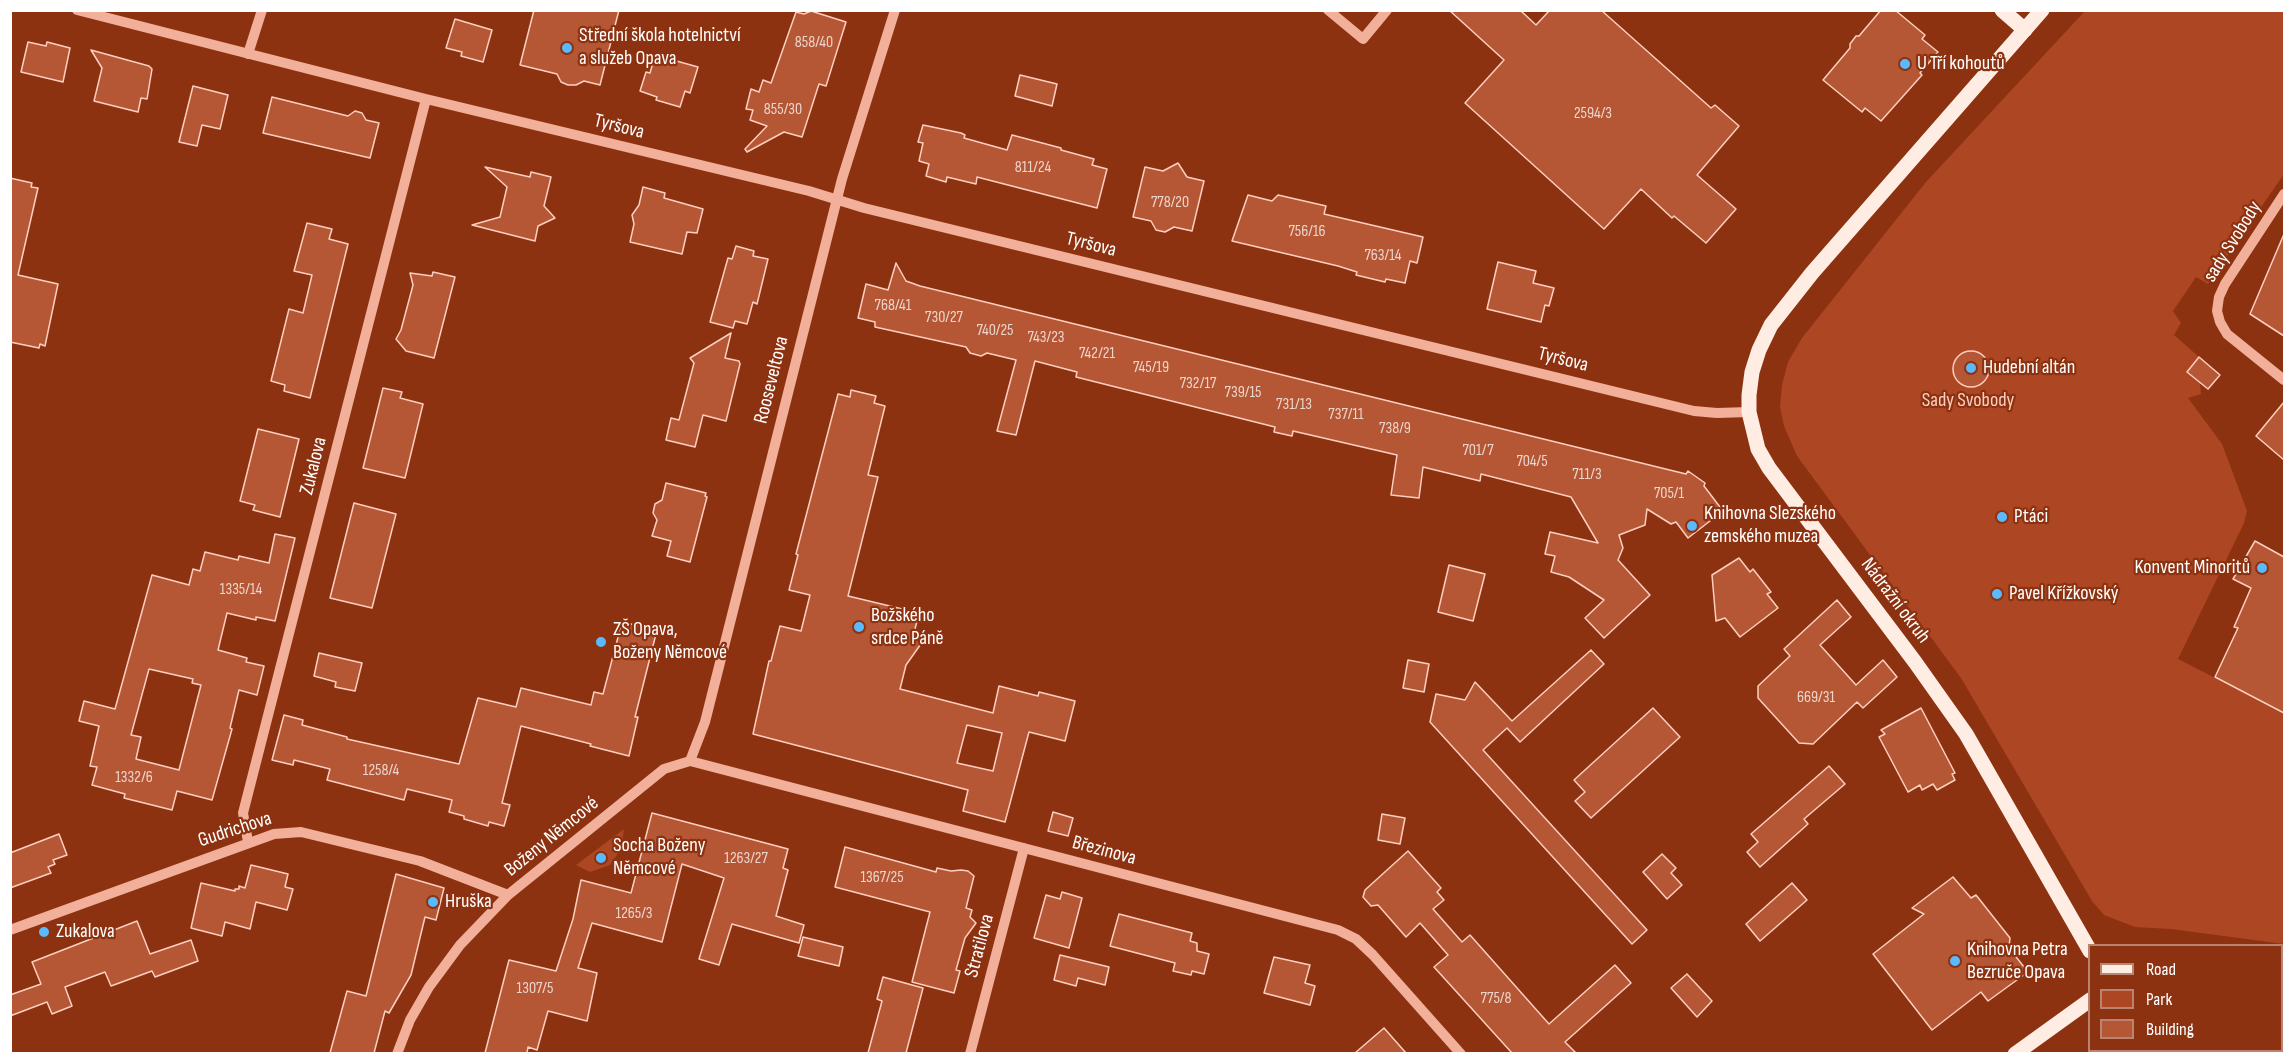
<!DOCTYPE html>
<meta charset="utf-8">
<style>
body{margin:0}
#map{position:relative;width:2295px;height:1064px;overflow:hidden;background:#8d3211;font-family:"Sofia Sans Condensed",sans-serif}
canvas{display:block}
.frame{position:absolute;inset:0;border:12px solid #fff;pointer-events:none}
.legend{position:absolute;left:2088px;top:944px;width:195px;height:108px;box-sizing:border-box;background:#8d3211;border:2px solid #bb8470;margin:0;padding:8px 10px;list-style:none;font-size:18px;color:#fff}
.legend li{display:flex;align-items:center;gap:12px;height:30px}
.legend b{width:30px;border:2px solid #bb8470}
</style>
<div id="map">
<canvas width="2295" height="1064"></canvas>
<div class="frame"></div>
<ul class="legend">
<li><b style="height:8px;background:#ffede4"></b>Road</li>
<li><b style="height:16px;background:#ad4622"></b>Park</li>
<li><b style="height:16px;background:#b55634"></b>Building</li>
</ul>
</div>
<script>
const context = document.querySelector('canvas').getContext('2d');
context.lineJoin = 'round';
function fillPath(path, color) { context.fillStyle = color; context.fill(path, 'evenodd'); }
const toPath = rows => new Path2D(rows.map(r => 'M' + r).join(''));
function trace(path, color, width, dash) { context.strokeStyle = color; context.lineWidth = width; context.lineCap = dash ? 'butt' : 'round'; context.setLineDash(dash || []); context.stroke(path); }
function write(font, color, halo, rows, align = 'center') {
  context.font = font + ' "Sofia Sans Condensed",sans-serif'; context.lineWidth = 4.5; context.setLineDash([]); context.textBaseline = 'middle'; context.strokeStyle = halo; context.fillStyle = color; for (const [text, x, y, turn = 0] of rows) {
    context.save(); context.translate(x, y); context.rotate((+turn || 0) * Math.PI / 180); context.textAlign = isNaN(turn) ? turn : align; if (halo) context.strokeText(text, 0, 0); context.fillText(text, 0, 0); context.restore();
  }
}
fillPath(toPath([
 [2085,11,2284,11,2284,174,2208,284,2196,277,2173,311,2181,323,2174,335,2199,357,2187,372,2200,383,2201,394,2188,398,2222,444,2247,511,2244,523,2178,659,2284,713,2284,944,2171,929,2135,927,2104,915,2092,901,1961,678,1797,456,1784,426,1780,407,1782,385,1788,362,1802,338,1926,182],
 [624,829,621,849,610,865,590,872,576,865]
]), '#ad4622');
const building = toPath([
 [534,10,619,10,600,85,584,81,576,85,568,85,561,82,557,74,520,65,534,10],
 [1449,10,1520,10,1536,25,1550,10,1601,10,1711,108,1715,105,1739,126,1697,175,1736,209,1706,243,1674,216,1672,218,1641,189,1604,229,1465,103,1504,60,1449,10],
 [1881,10,1895,10,1925,35,1922,39,1938,52,1920,73,1922,75,1881,121,1865,108,1862,112,1823,80,1850,48,1850,44,1856,36,1859,36,1881,10],
 [811,11,846,22,826,86,819,84,802,137,784,132,747,152,745,149,767,126,750,120,753,110,746,109,751,89,759,92,763,80,771,83,796,12,804,14,811,11],
 [455,19,492,30,483,62,461,56,462,52,446,48,455,19],
 [28,42,46,46,47,42,70,48,63,82,21,72,28,42],
 [91,50,149,66,152,69,147,99,141,98,138,112,94,101,102,68,91,50],
 [655,55,698,67,690,93,685,91,680,107,656,100,657,97,640,91,646,72,650,73,655,55],
 [1020,75,1057,84,1052,106,1015,96,1020,75],
 [193,86,228,95,220,129,202,125,197,146,179,142,193,86],
 [272,97,348,116,355,111,362,113,366,120,379,123,370,158,263,133,272,97],
 [923,125,961,133,965,135,964,138,1007,150,1012,135,1061,148,1061,150,1094,159,1092,165,1107,169,1097,208,977,177,976,184,947,177,946,182,926,176,929,164,919,161,923,143,918,142,923,125],
 [1178,163,1187,177,1204,181,1192,231,1174,227,1165,232,1156,230,1151,221,1133,217,1145,167,1163,171,1178,163],
 [485,167,530,177,531,172,551,177,544,206,555,218,538,226,535,241,472,225,500,217,507,187,485,167],
 [10,178,32,183,31,187,38,188,18,275,58,284,45,346,40,344,39,348,10,342,10,178],
 [643,187,665,193,664,198,703,209,697,233,687,232,682,254,630,242,634,224,632,215,639,205,643,187],
 [1248,195,1272,201,1278,195,1326,206,1324,214,1423,237,1417,263,1410,261,1405,283,1386,279,1385,282,1356,275,1357,272,1338,266,1232,241,1248,195],
 [307,223,332,229,329,239,348,244,310,398,284,391,285,385,271,381,289,309,303,313,312,275,294,271,307,223],
 [2284,234,2284,336,2250,314,2284,234],
 [736,246,754,251,753,256,768,259,757,304,753,302,747,324,735,321,733,328,710,322,728,258,732,259,736,246],
 [1498,262,1536,271,1533,283,1554,288,1549,306,1545,305,1541,322,1487,309,1498,262],
 [896,263,906,281,920,286,1686,474,1688,471,1705,483,1704,486,1723,511,1688,538,1676,522,1671,524,1647,509,1645,525,1619,535,1623,548,1618,560,1650,595,1604,638,1585,618,1604,600,1569,577,1551,572,1555,556,1545,554,1550,532,1598,543,1571,497,1481,474,1480,481,1423,467,1419,498,1391,495,1397,455,1293,431,1292,436,1274,432,1275,427,1076,377,1077,372,1035,361,1016,435,997,431,1016,360,987,353,981,356,970,353,966,347,875,327,875,322,858,318,866,284,888,290,896,263],
 [433,272,455,277,434,358,406,351,396,339,401,330,413,285,410,273,432,276,433,272],
 [731,333,725,358,739,361,740,364,726,421,703,415,695,447,666,440,671,418,679,420,694,363,690,358,731,333],
 '1953 369a18 18 0 1 1 36 0a18 18 0 1 1-36 0Z',
 [2199,357,2220,375,2208,389,2187,372,2199,357],
 [383,388,402,392,400,398,423,404,405,478,363,468,383,388],
 [851,390,876,396,874,403,885,406,868,475,878,477,848,596,919,613,913,637,928,634,906,665,900,689,993,713,999,686,1038,696,1039,692,1075,701,1065,741,1029,732,1005,822,963,811,968,790,753,734,769,661,771,661,780,626,801,631,810,595,789,590,798,555,796,554,838,394,850,397,851,390],
 [967,725,1002,733,993,771,957,763,967,725],
 [2284,402,2284,460,2256,436,2284,402],
 [258,429,299,439,280,517,253,510,255,505,240,501,258,429],
 [666,483,706,493,705,496,707,497,690,562,667,556,671,541,652,536,657,520,653,513,655,504,662,500,666,483],
 [354,503,396,514,372,608,330,598,354,503],
 [275,534,295,538,275,621,256,617,256,620,227,613,218,650,247,658,246,662,264,666,257,695,239,690,230,728,232,729,212,800,177,791,172,810,124,798,125,794,92,785,97,767,90,766,99,726,79,721,84,701,115,709,152,575,189,585,193,569,200,571,205,552,238,560,239,556,269,563,275,534],
 [149,669,193,679,192,683,201,685,179,770,136,759,141,737,131,735,149,669],
 [2255,541,2284,557,2284,713,2215,677,2238,628,2234,627,2251,588,2233,579,2255,541],
 [1739,558,1750,572,1753,569,1771,592,1767,594,1778,608,1740,637,1725,618,1716,621,1712,575,1739,558],
 [1449,565,1485,574,1473,621,1438,612,1449,565],
 [1837,600,1851,617,1820,645,1856,685,1883,660,1897,677,1863,708,1857,702,1813,744,1799,743,1758,698,1758,686,1790,656,1784,649,1837,600],
 [622,622,657,630,635,717,638,717,629,756,590,746,591,744,521,726,502,803,510,805,504,826,489,822,488,826,464,819,464,816,449,812,452,800,407,789,404,800,327,780,330,769,294,760,293,765,272,760,284,715,303,720,302,725,347,737,347,739,459,764,478,698,516,707,521,688,591,705,594,692,603,694,622,622],
 [1591,650,1604,664,1520,742,1507,728,1483,750,1647,930,1632,944,1430,722,1436,694,1465,700,1475,682,1512,721,1591,650],
 [319,653,362,663,355,691,335,687,336,682,314,676,319,653],
 [1408,660,1429,664,1424,692,1403,688,1408,660],
 [1653,708,1680,737,1591,818,1575,801,1585,792,1574,780,1653,708],
 [1921,708,1955,773,1952,774,1955,780,1937,790,1933,784,1922,790,1920,785,1908,792,1879,737,1885,734,1881,730,1921,708],
 [1829,766,1845,784,1804,819,1808,824,1760,867,1747,852,1758,842,1751,834,1829,766],
 [1053,812,1073,818,1068,836,1048,831,1053,812],
 [652,813,788,849,783,868,788,870,776,916,804,925,799,943,732,924,719,965,699,959,724,878,682,864,662,942,592,923,578,968,597,973,587,1021,548,1011,537,1050,528,1047,527,1053,485,1053,509,960,556,971,573,919,581,880,631,893,652,813],
 [1382,814,1405,818,1400,844,1378,840,1382,814],
 [59,834,67,855,53,860,55,864,48,867,51,873,10,888,10,853,59,834],
 [845,847,936,872,937,868,951,871,961,870,968,871,974,876,966,908,972,910,970,917,976,923,965,938,956,970,960,971,954,993,912,982,930,912,835,887,845,847],
 [1408,851,1441,888,1437,892,1444,900,1433,909,1462,942,1470,935,1549,1024,1615,965,1631,983,1565,1042,1576,1053,1512,1053,1434,967,1448,955,1420,923,1406,937,1378,905,1371,906,1363,897,1365,890,1408,851],
 [1662,854,1676,868,1671,873,1682,885,1667,899,1643,872,1662,854],
 [251,865,288,874,285,887,293,889,287,910,256,902,250,929,225,922,222,936,191,928,201,883,235,891,235,889,239,889,239,886,245,888,251,865],
 [396,874,444,888,436,920,425,917,411,975,389,1013,385,1011,374,1053,330,1053,347,991,366,996,396,874],
 [1953,877,1971,898,1976,895,2010,938,2009,948,2028,972,1988,1001,1981,992,1932,1030,1873,954,1924,914,1912,908,1953,877],
 [1792,883,1807,900,1760,941,1746,924,1792,883],
 [1062,892,1082,898,1069,948,1034,938,1046,895,1060,899,1062,892],
 [1119,914,1192,933,1190,941,1197,943,1197,951,1209,954,1204,974,1192,971,1191,975,1173,971,1175,963,1110,946,1119,914],
 [137,921,150,954,191,940,198,961,155,977,152,971,111,986,105,972,65,987,72,1006,52,1014,47,1002,10,1016,10,995,41,984,32,962,137,921],
 [803,937,843,947,839,966,798,956,803,937],
 [1060,955,1109,967,1105,985,1078,978,1076,986,1054,980,1060,955],
 [1274,957,1310,965,1305,983,1315,986,1310,1005,1264,993,1274,957],
 [1687,974,1712,1001,1697,1017,1671,988,1687,974],
 [883,977,923,988,906,1053,868,1053,882,1001,877,999,883,977],
 [1384,1028,1406,1053,1355,1053,1384,1028]
]);
fillPath(building, '#b55634');
trace(building, '#fdcfc0', 1.5);
trace(toPath([
 [77,10,426,99,809,191,864,208,1694,411,1717,413,1749,412],
 [1328,10,1363,39,1387,10],
 [248,54,262,10],
 [2284,194,2225,284,2219,297,2217,311,2220,322,2227,334,2284,380],
 [690,761,1338,930,1356,939,1373,955,1461,1054],
 [690,761,705,722,842,179,895,10],
 [248,842,243,813,426,99],
 [10,930,274,834,301,832,420,861,508,895],
 [2146,1050,2147,1054],
 [397,1054,410,1020,429,987,460,945,508,895,664,769,690,761],
 [970,1054,1024,848]
]), '#f2af99', 10);
trace(toPath([
 [2002,10,2025,30],
 [2042,10,1812,273,1771,325,1759,350,1752,372,1749,395,1749,412,1758,449,1769,468,1915,662,1966,734,2090,951],
 [2282,989,2284,990],
 [2015,1054,2090,1000],
 [2169,1054,2170,1050]
]), '#ffede4', 15);
for (const [x, y, r, color] of [
 [567,48,6,"#5abaff"],
 [1905,64,6,"#5abaff"],
 [1971,368,6,"#5abaff"],
 [2002,517,6,"#5abaff"],
 [1692,526,6,"#5abaff"],
 [2262,568,6,"#5abaff"],
 [1997,594,6,"#5abaff"],
 [859,627,6,"#5abaff"],
 [601,642,6,"#5abaff"],
 [601,858,6,"#5abaff"],
 [433,902,6,"#5abaff"],
 [44,932,6,"#5abaff"],
 [1955,961,6,"#5abaff"]
]) { const dot = new Path2D(); dot.arc(x, y, r, 0, 2 * Math.PI); context.fillStyle = color; context.fill(dot); trace(dot, '#8d3211', 2); }
write('16px', '#ecd5cc', null, [
 ["858/40",814,43],
 ["855/30",783,110],
 ["2594/3",1593,114],
 ["811/24",1033,168],
 ["778/20",1170,203],
 ["756/16",1307,232],
 ["763/14",1383,256],
 ["768/41",893,306],
 ["730/27",944,318],
 ["740/25",995,331],
 ["743/23",1046,338],
 ["742/21",1097,354],
 ["745/19",1151,368],
 ["732/17",1198,384],
 ["739/15",1243,393],
 ["731/13",1294,405],
 ["737/11",1346,415],
 ["738/9",1395,429],
 ["701/7",1478,451],
 ["704/5",1532,462],
 ["711/3",1587,475],
 ["705/1",1669,494],
 ["1335/14",241,590],
 ["669/31",1816,698],
 ["1258/4",381,771],
 ["1332/6",134,778],
 ["1263/27",746,859],
 ["1367/25",882,878],
 ["1265/3",634,914],
 ["1307/5",535,989],
 ["775/8",1496,999]
]);
write('20px', '#fff', '#8d3211', [
 ["Střední škola hotelnictví",579,36],
 ["a služeb Opava",579,59],
 ["U Tří kohoutů",1917,64],
 ["Hudební altán",1983,368],
 ["Knihovna Slezského",1704,514],
 ["zemského muzea",1704,537],
 ["Ptáci",2014,517],
 ["Konvent Minoritů",2250,568,"right"],
 ["Pavel Křížkovský",2009,594],
 ["Božského",871,616],
 ["srdce Páně",871,639],
 ["ZŠ Opava,",613,630],
 ["Boženy Němcové",613,653],
 ["Socha Boženy",613,846],
 ["Němcové",613,869],
 ["Hruška",445,902],
 ["Zukalova",56,932],
 ["Knihovna Petra",1967,950],
 ["Bezruče Opava",1967,973]
], 'left');
write('20px', '#fff', '#8d3211', [
 ["Tyršova",619,127,14],
 ["sady Svobody",2233,242,-58],
 ["Tyršova",1091,245,14],
 ["Tyršova",1563,360,14],
 ["Rooseveltova",772,380,-76],
 ["Zukalova",314,466,-76],
 ["Nádražní okruh",1895,601,53],
 ["Gudrichova",235,830,-18],
 ["Boženy Němcové",552,837,-39],
 ["Březinova",1104,851,15],
 ["Stratilova",980,946,-75]
]);
write('20px', '#fdcfc0', '#8d3211', [
 ["Sady Svobody",1968,401]
]);
</script>
